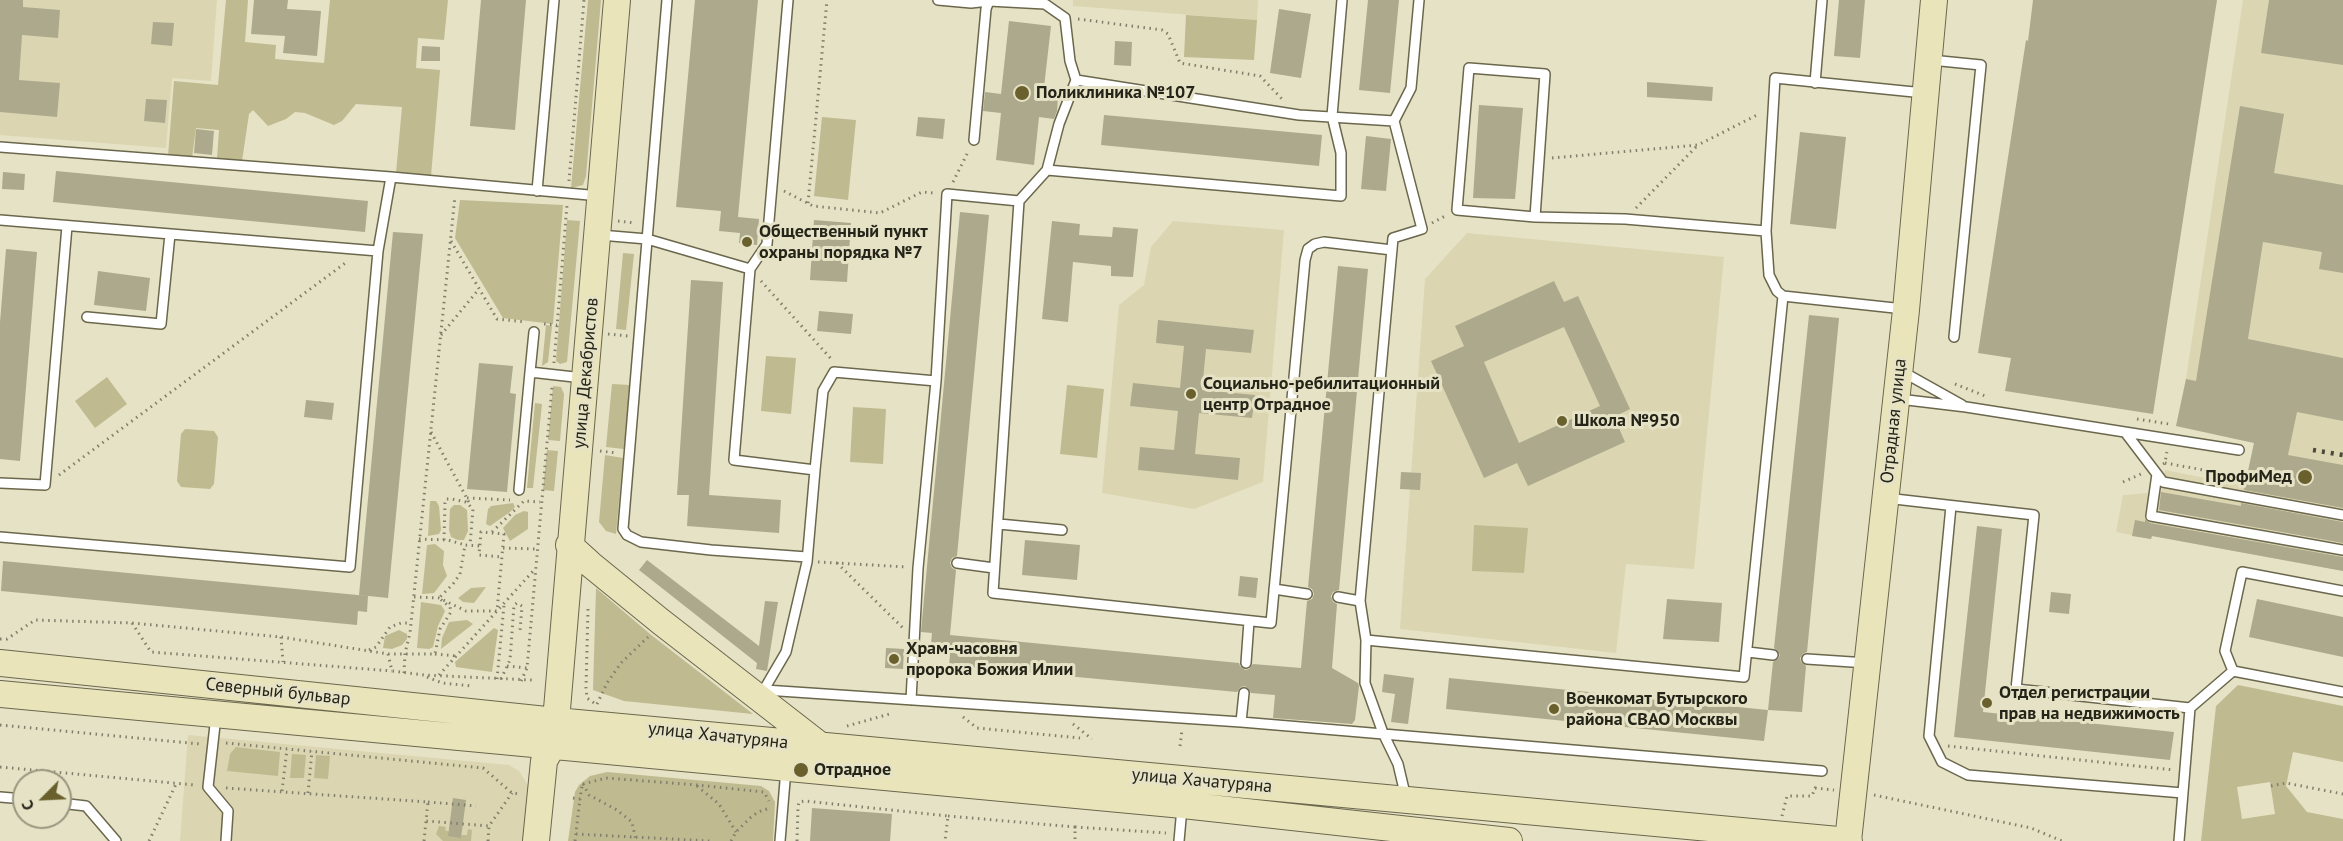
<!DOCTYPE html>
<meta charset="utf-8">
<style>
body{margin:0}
#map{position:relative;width:2343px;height:841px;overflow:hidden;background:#e6e2c5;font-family:"PT Sans",sans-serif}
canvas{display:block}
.north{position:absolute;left:12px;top:769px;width:60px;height:60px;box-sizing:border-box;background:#e6e2c5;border:2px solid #999680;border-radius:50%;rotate:246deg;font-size:16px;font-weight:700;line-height:24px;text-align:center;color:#252419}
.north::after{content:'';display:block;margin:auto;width:21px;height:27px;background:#69602d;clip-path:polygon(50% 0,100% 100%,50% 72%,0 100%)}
</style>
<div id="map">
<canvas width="2343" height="841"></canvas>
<div class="north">С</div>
</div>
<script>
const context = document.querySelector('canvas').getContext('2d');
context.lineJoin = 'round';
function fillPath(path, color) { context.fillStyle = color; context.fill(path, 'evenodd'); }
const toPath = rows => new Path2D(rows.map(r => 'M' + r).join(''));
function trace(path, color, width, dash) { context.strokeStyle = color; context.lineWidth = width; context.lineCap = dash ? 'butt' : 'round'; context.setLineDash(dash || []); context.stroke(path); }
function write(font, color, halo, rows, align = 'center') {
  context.font = font + ' "PT Sans",sans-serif'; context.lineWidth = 6; context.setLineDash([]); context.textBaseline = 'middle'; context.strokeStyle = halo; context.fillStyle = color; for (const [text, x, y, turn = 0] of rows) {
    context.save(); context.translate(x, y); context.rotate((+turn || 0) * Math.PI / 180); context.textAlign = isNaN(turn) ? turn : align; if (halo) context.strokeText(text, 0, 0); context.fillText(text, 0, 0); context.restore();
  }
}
fillPath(toPath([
 [0,0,217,0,211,81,172,78,166,148,0,135],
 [1073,0,1258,0,1257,20,1073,6],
 [2243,0,2343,0,2343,571,2153,536,2151,539,2116,532,2123,495,2161,492,2165,470,2245,486,2254,443,2176,426,2186,379],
 [1173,221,1284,230,1263,482,1194,509,1102,493,1119,305,1144,285,1151,247],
 [1467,233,1724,257,1694,569,1626,564,1616,653,1400,629,1425,279],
 [188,735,509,765,519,771,529,787,524,841,180,841]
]), '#dbd6b1');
fillPath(toPath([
 [226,0,248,0,245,42,276,45,275,59,324,63,330,0,448,0,444,40,418,38,416,68,440,70,431,176,396,173,402,107,356,104,342,121,334,125,305,113,295,112,286,119,268,126,253,110,249,114,242,161,217,158,219,130,196,128,192,158,168,156,174,81,218,85],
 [588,0,601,0,586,176,583,185,571,188],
 [1186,15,1257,20,1254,60,1184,57],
 [822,117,856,120,848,200,814,196],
 [460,200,563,205,553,324,503,318,455,238],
 [567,220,580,221,567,362,560,364,556,361],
 [623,253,634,254,626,330,616,329],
 [546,325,552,326,548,362,542,366],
 [766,356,796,358,791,414,761,411],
 [107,377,127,404,95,428,75,401],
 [612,384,630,385,624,449,606,447],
 [1067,385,1104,389,1097,458,1060,454],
 [553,386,561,387,564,394,560,441,548,440],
 [535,403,542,404,533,488,527,488],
 [853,407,886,409,883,464,850,462],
 [185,429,214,431,218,437,214,484,210,489,181,487,177,481,181,434],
 [547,450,558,451,554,491,543,490],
 [605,455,623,458,616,534,606,531,599,522],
 [430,501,436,501,439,506,441,530,439,534,428,536],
 [513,503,515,507,510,512,490,526,486,524,488,509,491,506],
 [454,505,460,505,467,510,468,531,464,540,458,540,451,537,449,530,450,509],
 [524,511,528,512,528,529,510,541,503,528,515,515],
 [1474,525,1528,528,1524,573,1472,571],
 [435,544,444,551,443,565,447,576,434,593,422,594,427,545],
 [486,587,474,603,463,602,458,598,471,588],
 [596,588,650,634,753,714,624,701,593,690],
 [421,602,441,605,445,611,438,626,433,647,429,649,417,648],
 [467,620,473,624,441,649,442,638,449,622],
 [494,628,498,630,492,672,456,667,455,662],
 [399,630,407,634,407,639,402,645,392,649,383,648,385,636],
 [2238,685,2343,706,2343,762,2293,752,2286,786,2307,812,2343,819,2343,841,2201,841,2216,706],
 [2270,782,2275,814,2242,819,2237,787],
 [236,747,280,752,278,776,227,771,230,754],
 [292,754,306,755,304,778,290,778],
 [316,755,330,756,328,779,314,778],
 [607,772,761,786,769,791,775,802,773,841,568,841,575,792,579,785,590,776],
 [439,826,446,827,445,830,461,837,462,835,467,835,468,829,472,830,471,841,443,841,436,834]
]), '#c0ba90');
fillPath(toPath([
 [0,0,23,0,23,7,60,10,58,38,22,35,19,80,60,83,57,117,0,112],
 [254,0,288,0,287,9,321,11,317,56,283,53,285,36,251,34],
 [481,0,526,0,515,130,470,126],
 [695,0,758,0,738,217,759,219,757,245,739,243,740,233,719,231,721,211,676,207],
 [1368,0,1399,0,1390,93,1359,90],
 [1839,0,1865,0,1860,58,1834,56],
 [2033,0,2217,0,2153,414,2005,391,2011,358,1978,353,2026,40,2028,41],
 [2269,0,2343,0,2343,65,2261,53],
 [1279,9,1311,14,1301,78,1270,73],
 [1009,21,1051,26,1043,96,1058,98,1057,111,1054,119,1039,117,1034,165,996,160,1001,113,983,111,985,92,1001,94],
 [153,22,174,23,172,46,151,44],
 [1115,41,1132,42,1131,66,1114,65],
 [422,46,440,47,440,61,421,61],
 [1647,82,1713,87,1712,101,1647,97],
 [146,99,167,100,165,123,144,121],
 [1479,105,1523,108,1515,199,1473,198],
 [2240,106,2284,114,2274,173,2343,185,2343,273,2319,269,2322,252,2263,242,2248,339,2343,358,2343,421,2297,412,2288,455,2343,465,2343,508,2244,490,2254,443,2176,426,2186,379,2196,381],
 [1104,115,1322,135,1319,166,1101,145],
 [918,117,945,119,943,139,916,136],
 [196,129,214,131,212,155,194,153],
 [1800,132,1846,137,1836,229,1790,224],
 [1366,136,1391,139,1386,191,1361,189],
 [56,171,368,201,365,232,53,202],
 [3,172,25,174,24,190,2,189],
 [960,212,989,215,957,556,952,558,950,563,952,568,956,570,950,635,1239,663,1240,666,1245,670,1249,669,1253,664,1301,668,1307,601,1312,599,1314,594,1312,589,1308,587,1338,266,1368,269,1339,590,1333,592,1331,596,1333,602,1337,604,1332,668,1358,683,1359,686,1355,720,1352,724,1273,718,1275,695,1251,693,1245,686,1241,687,1237,692,949,665,950,655,930,653,932,633,921,632,922,620],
 [814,220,851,223,847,282,810,280],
 [1052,221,1080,224,1079,235,1112,237,1113,227,1138,229,1133,277,1111,276,1111,266,1073,262,1068,322,1042,319],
 [393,232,423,234,388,598,359,595],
 [6,249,37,252,20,461,0,459,0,322],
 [98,271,150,278,146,311,94,305],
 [691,280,723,282,709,495,781,500,779,533,687,526,689,495,677,495],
 [1554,281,1564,302,1578,296,1630,409,1614,417,1625,442,1528,486,1517,463,1484,478,1431,361,1464,346,1455,326],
 [1564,327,1600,406,1519,443,1484,362],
 [819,311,853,314,851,334,817,331],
 [1809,315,1839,318,1807,652,1804,653,1800,658,1801,662,1806,666,1802,712,1768,710,1773,662,1778,659,1780,655,1774,648],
 [1158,320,1254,330,1251,353,1206,349,1202,390,1255,395,1252,418,1199,413,1195,454,1240,458,1238,480,1138,470,1140,447,1174,450,1178,411,1130,406,1133,383,1180,388,1184,346,1156,343],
 [479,363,513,366,510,393,516,394,507,492,467,489],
 [306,400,334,403,332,420,304,417],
 [1401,472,1421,473,1420,490,1400,489],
 [2161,492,2241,506,2241,503,2343,522,2343,543,2159,510],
 [2145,519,2150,523,2343,557,2343,571,2152,536,2151,539,2132,536,2135,520,2145,522],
 [1977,526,2002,529,1983,712,2174,732,2170,760,1954,737],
 [1025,540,1080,545,1077,580,1022,575],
 [647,560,759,646,765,601,778,602,767,671,756,669,757,663,639,570],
 [3,561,368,596,367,612,358,611,357,625,1,591],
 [1240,576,1258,578,1256,598,1238,596],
 [2051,592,2071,594,2069,614,2049,612],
 [1667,599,1722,603,1719,642,1663,639],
 [2257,599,2343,617,2343,657,2249,637],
 [886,648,904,649,903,669,885,668],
 [1384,674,1414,678,1408,724,1391,722,1395,694,1382,692],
 [1449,678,1768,710,1764,741,1446,709],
 [453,798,466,800,461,838,448,836],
 [812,808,892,814,890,841,810,841]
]), '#ada98d');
const lane = toPath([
 [667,0,623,529,627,535,641,542,711,550,807,557],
 [938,0,971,3],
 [971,0,971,3,989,1,1045,4,1065,18,1070,61,1076,80,1299,115,1394,121],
 [1342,0,1332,116,1341,153,1341,196,1047,170,1019,201,993,593,1271,623,1305,260,1308,249,1315,244,1324,242,1392,250],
 [1931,60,1981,65,1954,337],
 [1815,83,1822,0],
 [974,140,986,9,989,1],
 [0,147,391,177],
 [1047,170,1059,124,1076,80],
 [537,191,554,0],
 [1535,217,1545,74,1469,68,1457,210,1535,217,1625,219,1766,231],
 [0,220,378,251,391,177,600,196],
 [600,235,647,239,750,269,767,244,788,0],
 [750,269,734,460,815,470,807,562,786,652,762,693],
 [1783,296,1777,291,1769,275,1766,231,1775,78,1924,93],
 [87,317,161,324,170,234],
 [530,372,534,332],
 [1903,372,1962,405],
 [1899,399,1966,407,2239,450],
 [2125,432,2163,482,2343,515],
 [815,470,823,391,834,372,936,381],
 [2157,474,2151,516,2343,550],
 [0,483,45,485,67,226],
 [519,490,530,372,583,378],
 [1886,498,2034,515,2016,689,2190,708,2179,841],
 [1951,506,1929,736,1942,762,1968,775,2183,793],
 [999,524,1062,530],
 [0,537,350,567,378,251],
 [957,563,994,568],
 [1274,589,1307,594],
 [1338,597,1360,601],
 [1366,640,1744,677,1783,296,1904,309],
 [1748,652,1773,655],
 [1807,659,1867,663],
 [1246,663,1249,621],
 [2233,671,2225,651,2242,572,2343,591],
 [765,690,1241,722,1822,771],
 [911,700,918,568,936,381,947,194,1019,201],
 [2190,708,2233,671,2343,692],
 [216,716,208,787,228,811,226,841],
 [1241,722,1244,693],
 [0,797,24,799],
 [1406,798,1398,764,1383,733,1365,683,1366,640,1360,601,1393,238,1422,229,1394,121,1411,88,1419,0],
 [60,803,86,806,116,841],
 [780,841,786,769],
 [1179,841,1182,808]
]);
const secondary = toPath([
 [569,545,590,564,660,621,821,746],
 [0,663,556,721,1849,841],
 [0,694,1183,805,1509,841],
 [536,841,544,761,553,745,556,721,617,0],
 [1848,841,1906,310,1934,0]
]);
trace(lane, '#6b674d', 12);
trace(secondary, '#6b674d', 28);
trace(toPath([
 [1078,19,1162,30,1168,34,1180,63,1260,76,1282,99],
 [1552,158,1698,145,1759,114],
 [569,181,584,0],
 [953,182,969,150],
 [784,191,813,206,880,213,922,192,934,193],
 [808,203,827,0],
 [1636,208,1697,146],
 [618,221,635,223],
 [1432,223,1447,215],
 [451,241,497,319,526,322],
 [761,281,833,361],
 [544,324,557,325],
 [608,334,628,336],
 [441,335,479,289],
 [554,363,567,205],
 [1955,384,1985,396],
 [2137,419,2169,424,2169,426],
 [431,432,471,506],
 [600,451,617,453],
 [2165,463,2242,477,2242,483],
 [2163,464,2165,463,2167,451],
 [59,475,348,261],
 [2123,482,2141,474],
 [467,498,510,500],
 [492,532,524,501,540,502],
 [419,539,448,540,465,545],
 [444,540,445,503,446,499,452,499,466,502,473,509,470,545],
 [503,548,537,549],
 [818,562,907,567],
 [837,563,903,628],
 [414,597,439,598,466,611,497,611,504,534,481,532,479,555,502,557],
 [588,609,586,688,587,698,594,703],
 [132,623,151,652,392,671],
 [281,637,283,662],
 [0,639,7,639,35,620,132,623,281,637,388,654,435,654,440,629,451,612,450,607,439,598,453,584,460,574,465,545,480,546],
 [369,650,376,647,390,627,401,623,410,623],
 [388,654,392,671,424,675,532,680],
 [435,654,457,656],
 [507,666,527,668],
 [404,673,405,653,410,633,455,196],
 [439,675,535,569],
 [427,677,442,683,472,686],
 [497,679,504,605],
 [501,679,510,660,514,605,517,603,522,606,520,631],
 [521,681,527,668,552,387],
 [597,704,607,683,621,663,648,637],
 [963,717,977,728,1080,738],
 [1073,724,1092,739],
 [0,725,200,744],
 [847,726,893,713],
 [226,743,483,768,512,793,521,794],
 [1180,746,1182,730],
 [1948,746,2174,770],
 [0,767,195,785],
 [583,784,606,778,697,785,764,792,769,801],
 [583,784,589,795,617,810,632,822,636,841],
 [697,786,719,804,736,832],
 [2271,786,2286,783,2343,794],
 [226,788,428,802,426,821,489,826,512,793],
 [1815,788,1834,790],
 [282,791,287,749],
 [308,793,312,751],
 [1874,795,2031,828,2062,841],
 [573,798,580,799,582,786],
 [428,802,476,806],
 [948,816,1075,827,1075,841],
 [1782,816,1787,796,1812,796,1816,786],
 [1075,827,1166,833],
 [576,834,710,841],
 [149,841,177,782],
 [424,841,426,821],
 [488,841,489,826],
 [575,841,580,799],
 [731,841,736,832,750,818,758,812,770,808],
 [797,841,798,807,799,802,805,801,948,816,945,841]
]), '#817f6b', 3, [1.5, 4.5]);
trace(lane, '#fff', 9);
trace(secondary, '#eae4bb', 26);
trace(toPath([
 [2313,450,2343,455]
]), '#4b493b', 4.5, [3, 6]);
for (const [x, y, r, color] of [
 [1022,93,8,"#69602d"],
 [747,242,6,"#69602d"],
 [1191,394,6,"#69602d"],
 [1562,421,6,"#69602d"],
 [2305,477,8,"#69602d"],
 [894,659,6,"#69602d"],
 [1987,703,6,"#69602d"],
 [1554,709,6,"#69602d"],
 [801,770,8,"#69602d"]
]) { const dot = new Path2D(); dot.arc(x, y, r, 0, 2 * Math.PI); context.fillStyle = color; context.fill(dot); trace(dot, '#e6e2c5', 2); }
write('bold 18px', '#252419', '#e6e2c5', [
 ["Поликлиника №107",1036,93],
 ["Общественный пункт",759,232],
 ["охраны порядка №7",759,253],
 ["Социально-ребилитационный",1203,384],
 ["центр Отрадное",1203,405],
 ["Школа №950",1574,421],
 ["ПрофиМед",2292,477,"right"],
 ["Храм-часовня",906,649],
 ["пророка Божия Илии",906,670],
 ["Отдел регистрации",1999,693],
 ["прав на недвижимость",1999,714],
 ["Военкомат Бутырского",1566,699],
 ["района СВАО Москвы",1566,720],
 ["Отрадное",814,770]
], 'left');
write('18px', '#252419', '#e6e2c5', [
 ["улица Декабристов",586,373,-85],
 ["Отрадная улица",1894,421,-84],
 ["Северный бульвар",278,692,6],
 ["улица Хачатуряна",718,736,6],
 ["улица Хачатуряна",1202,781,5]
]);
</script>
